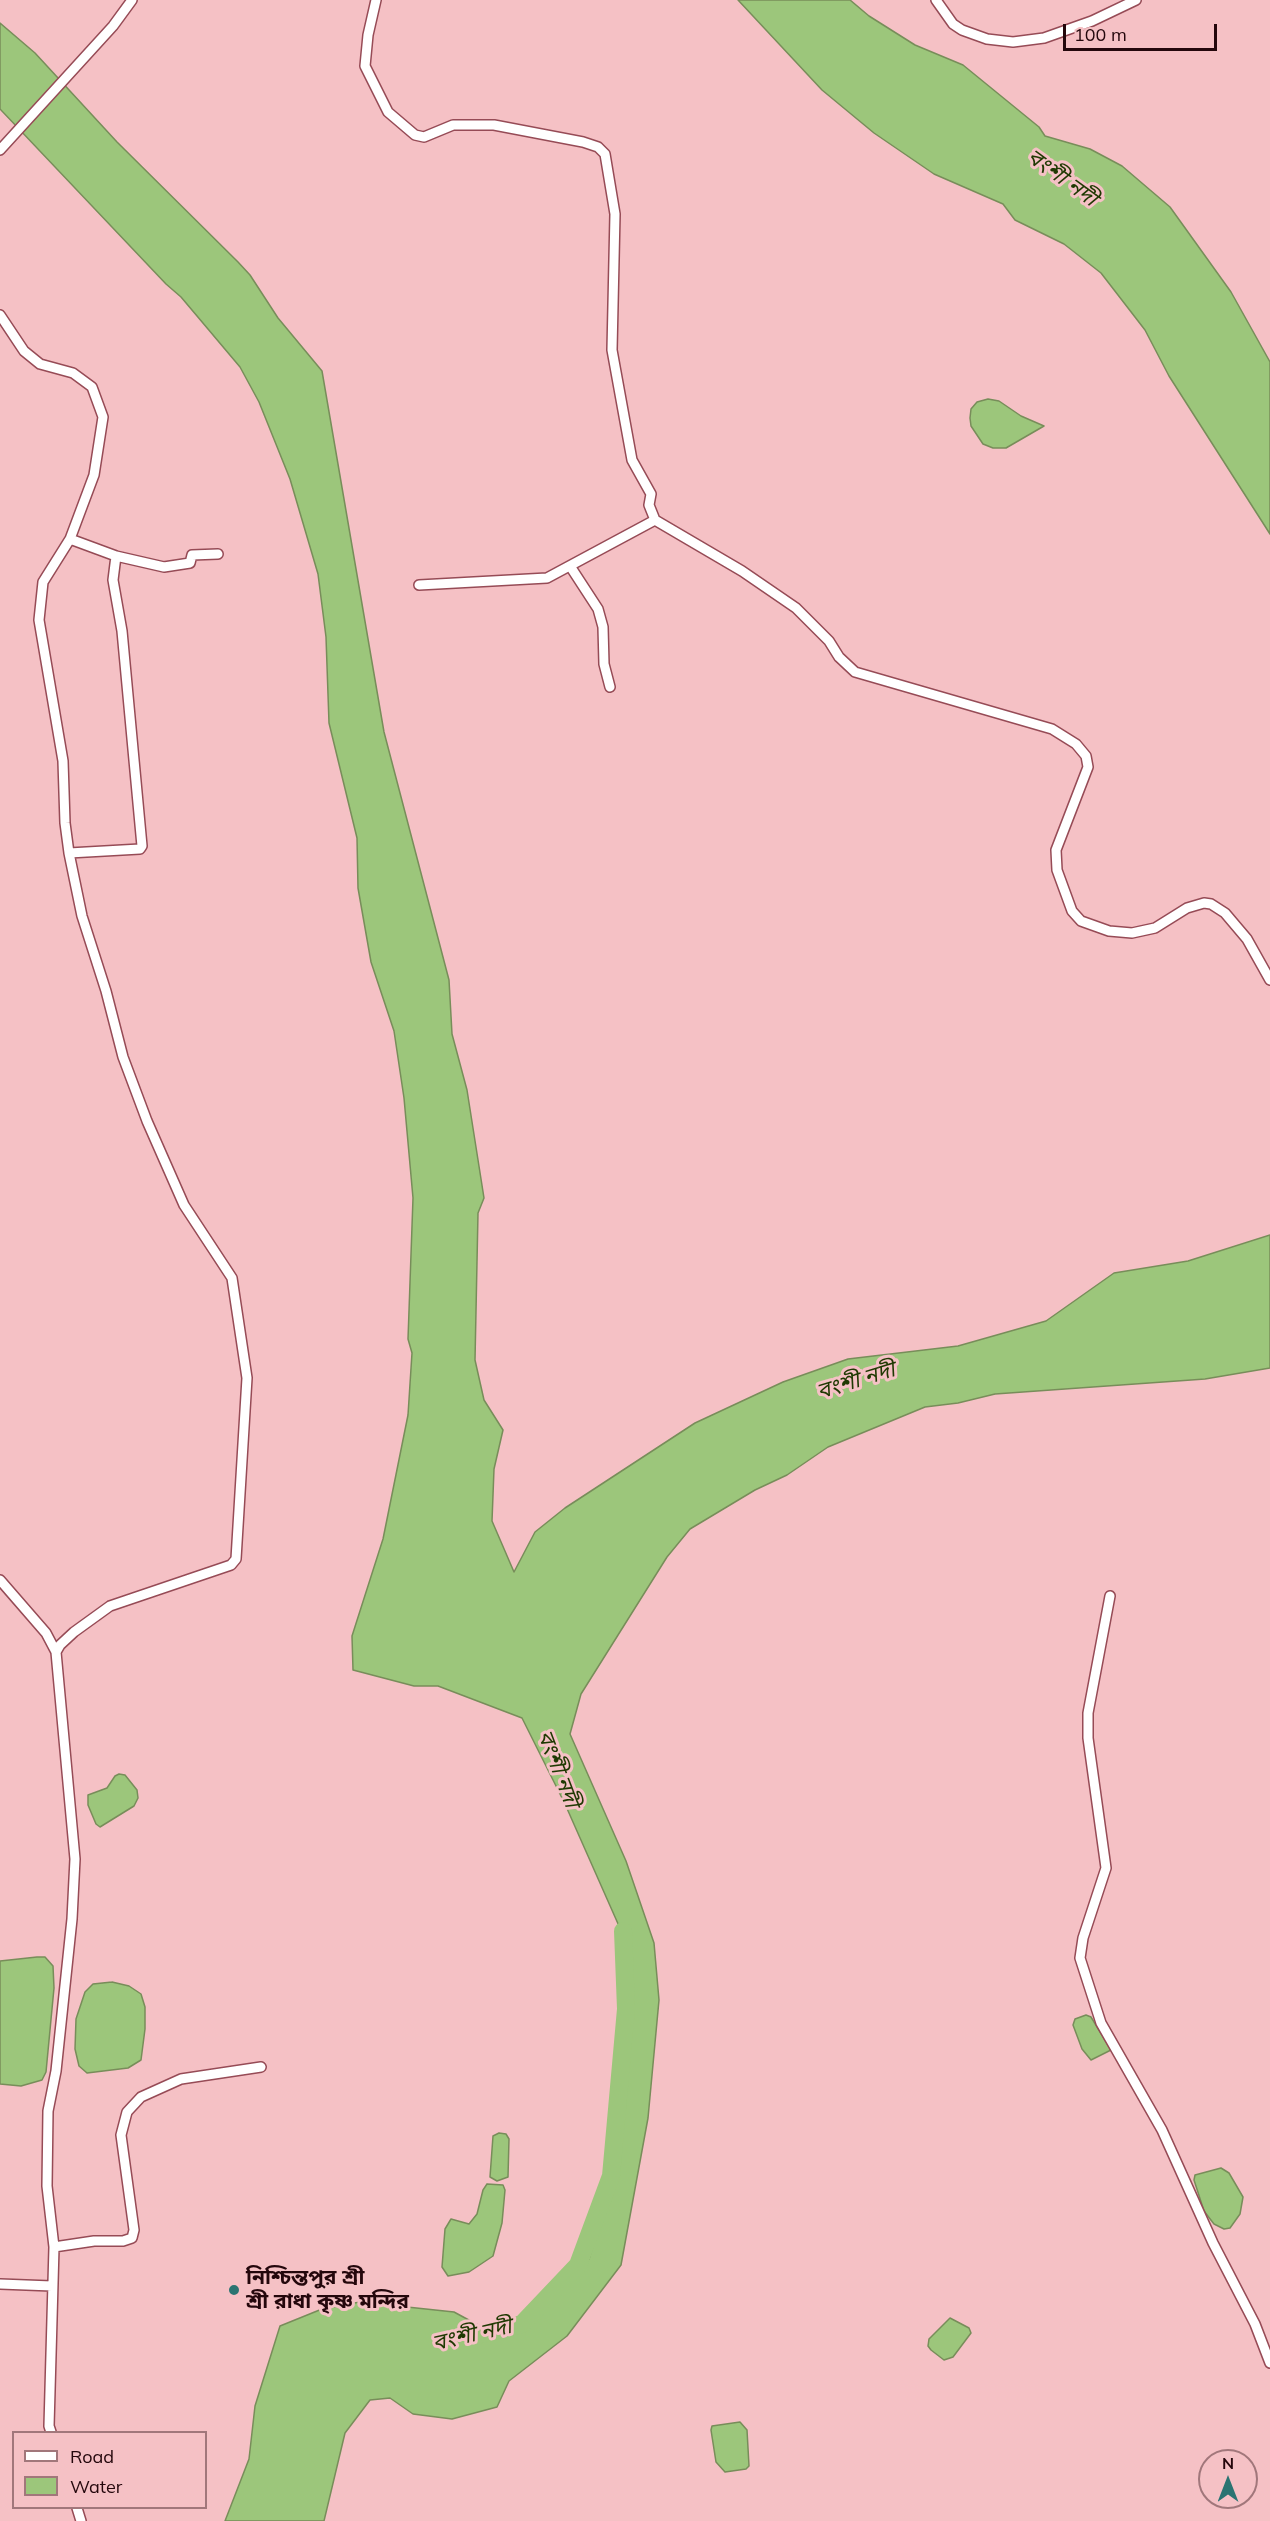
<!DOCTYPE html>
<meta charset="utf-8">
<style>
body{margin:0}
#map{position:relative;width:1270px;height:2521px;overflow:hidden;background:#f5c1c5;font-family:Mulish,sans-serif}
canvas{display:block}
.legend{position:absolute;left:12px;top:2431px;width:195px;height:78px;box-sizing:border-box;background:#f5c1c5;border:2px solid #a1777b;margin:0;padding:8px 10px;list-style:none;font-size:18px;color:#24070c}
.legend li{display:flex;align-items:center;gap:12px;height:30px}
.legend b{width:30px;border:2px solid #a1777b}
.north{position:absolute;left:1198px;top:2449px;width:60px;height:60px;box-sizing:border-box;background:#f5c1c5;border:2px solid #a1777b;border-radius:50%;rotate:0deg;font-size:16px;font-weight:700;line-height:24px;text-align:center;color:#24070c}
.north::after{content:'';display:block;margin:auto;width:21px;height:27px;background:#2b7472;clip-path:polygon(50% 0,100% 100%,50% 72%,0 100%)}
.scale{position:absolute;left:1063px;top:24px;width:154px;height:27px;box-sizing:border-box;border:3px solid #24070c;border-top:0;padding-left:8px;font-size:18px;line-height:21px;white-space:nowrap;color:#24070c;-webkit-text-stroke:4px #f5c1c5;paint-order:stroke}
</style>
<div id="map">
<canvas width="1270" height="2521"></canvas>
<ul class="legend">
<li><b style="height:8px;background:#fff"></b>Road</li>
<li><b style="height:16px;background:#9cc67b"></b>Water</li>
</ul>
<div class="north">N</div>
<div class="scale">100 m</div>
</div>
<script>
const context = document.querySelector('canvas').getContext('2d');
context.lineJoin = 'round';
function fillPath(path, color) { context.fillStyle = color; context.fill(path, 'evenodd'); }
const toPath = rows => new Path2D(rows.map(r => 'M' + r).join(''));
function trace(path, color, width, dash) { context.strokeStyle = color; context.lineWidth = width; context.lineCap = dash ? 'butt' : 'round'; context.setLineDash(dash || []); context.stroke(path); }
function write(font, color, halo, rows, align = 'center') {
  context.font = font + ' Mulish,"Noto Sans Bengali",sans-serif'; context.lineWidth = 6; context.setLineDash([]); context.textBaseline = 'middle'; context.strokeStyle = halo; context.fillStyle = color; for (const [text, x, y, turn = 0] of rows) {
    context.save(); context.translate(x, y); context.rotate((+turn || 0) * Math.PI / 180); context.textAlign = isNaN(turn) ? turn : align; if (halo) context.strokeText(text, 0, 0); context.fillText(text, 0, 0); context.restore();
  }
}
const water = toPath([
 [738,0,850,0,869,16,915,45,963,65,1039,127,1045,136,1090,149,1122,166,1170,207,1231,292,1270,362,1270,534,1169,376,1145,330,1101,273,1064,244,1015,220,1003,204,934,174,874,133,822,90,738,0],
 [0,23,35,53,117,142,238,262,250,275,278,318,322,371,384,732,449,980,452,1034,467,1090,484,1198,478,1213,475,1360,484,1400,503,1430,494,1469,492,1521,514,1572,535,1532,565,1508,695,1423,783,1382,848,1359,958,1346,1046,1321,1114,1273,1188,1261,1270,1235,1270,1368,1205,1379,995,1394,958,1403,925,1407,828,1447,787,1475,755,1490,690,1529,667,1557,581,1694,570,1734,626,1861,654,1943,659,2000,648,2118,621,2265,567,2336,509,2381,497,2407,452,2419,413,2414,390,2398,370,2400,345,2433,324,2521,225,2521,249,2459,255,2406,280,2326,322,2309,360,2302,454,2312,491,2332,540,2307,589,2259,616,2167,629,1988,619,1926,565,1804,522,1718,438,1686,414,1686,353,1670,352,1636,383,1539,408,1415,412,1353,408,1339,413,1198,404,1098,394,1031,371,962,358,888,357,838,329,723,326,637,318,574,290,479,259,402,240,367,181,297,166,284,0,109,0,23],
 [988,399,999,401,1021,416,1044,426,1006,448,993,448,983,444,971,426,970,418,971,409,977,402,988,399],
 [119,1774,125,1775,137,1790,138,1798,134,1806,100,1827,96,1824,88,1805,88,1795,107,1788,115,1776,119,1774],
 [37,1957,45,1957,53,1966,54,1988,46,2072,42,2080,21,2086,0,2084,0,1961,37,1957],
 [112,1982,129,1986,141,1994,145,2007,145,2029,141,2060,128,2068,87,2073,79,2066,75,2049,76,2019,85,1992,93,1984,112,1982],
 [1086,2015,1091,2017,1111,2050,1091,2060,1082,2049,1073,2025,1075,2019,1086,2015],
 [499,2133,506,2134,509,2139,508,2177,497,2181,490,2177,493,2136,499,2133],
 [1221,2168,1229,2173,1243,2197,1240,2214,1230,2228,1224,2229,1214,2224,1204,2211,1194,2180,1195,2175,1221,2168],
 [487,2184,503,2185,505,2190,502,2223,493,2256,469,2272,448,2276,442,2267,445,2229,451,2219,469,2224,477,2214,483,2190,487,2184],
 [950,2318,969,2328,971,2333,953,2357,944,2360,931,2350,928,2346,929,2339,950,2318],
 [740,2422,747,2430,749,2466,746,2469,725,2472,716,2462,711,2430,712,2426,740,2422]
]);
fillPath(water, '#9cc67b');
trace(water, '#788d5a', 1.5);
trace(toPath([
 [469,2337,522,2324,578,2265,611,2176,626,2009,623,1931]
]), '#9cc67b', 18);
const street = toPath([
 [376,0,368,35,365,66,388,112,415,135,424,137,453,125,494,125,583,142,598,147,605,154,615,214,612,350,632,460,651,494,649,505,655,520,742,571,796,608,829,641,839,657,855,672,1052,729,1076,744,1086,756,1088,767,1056,850,1057,870,1072,911,1081,921,1109,931,1132,933,1155,928,1187,908,1204,903,1211,904,1225,913,1247,939,1270,980],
 [936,0,953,24,962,30,987,39,1013,42,1044,38,1092,21,1136,0],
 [0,150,113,26,132,0],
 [0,315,24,351,40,364,73,373,92,387,103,417,94,475,70,539,116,556],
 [570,566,598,609,603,627,604,664,610,687],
 [419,585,547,578,655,520],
 [69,853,65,823,63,761,39,620,43,582,70,539],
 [0,1580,46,1633,56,1652],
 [1110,1596,1088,1713,1088,1738,1106,1868,1083,1938,1080,1958,1101,2023,1162,2130,1213,2243,1255,2324,1270,2363],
 [54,2247,94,2241,123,2241,132,2238,134,2230,121,2135,127,2112,141,2097,181,2079,261,2067],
 [0,2284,52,2286],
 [51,2432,49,2426,54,2247,47,2186,48,2111,56,2071,72,1919,75,1859,56,1652,60,1645,74,1632,110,1606,231,1565,236,1559,247,1378,232,1278,184,1205,147,1121,123,1057,106,991,82,916,69,853,140,849,142,846,122,631,113,580,116,556,164,567,190,563,192,555,218,554],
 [77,2508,81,2521]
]);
trace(street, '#964b56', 12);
trace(street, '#fff', 9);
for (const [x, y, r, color] of [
 [234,2290,6,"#2b7472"]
]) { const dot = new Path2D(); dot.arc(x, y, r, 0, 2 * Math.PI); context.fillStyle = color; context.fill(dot); trace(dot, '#f5c1c5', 2); }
write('bold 21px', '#24070c', '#f5c1c5', [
 ["নিশ্চিন্তপুর শ্রী",246,2278],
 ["শ্রী রাধা কৃষ্ণ মন্দির",246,2302]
], 'left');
write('italic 22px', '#1f3902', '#f5c1c5', [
 ["বংশী নদী",1062,178,36],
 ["বংশী নদী",856,1381,-17],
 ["বংশী নদী",558,1769,69],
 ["বংশী নদী",472,2335,-13]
]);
</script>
